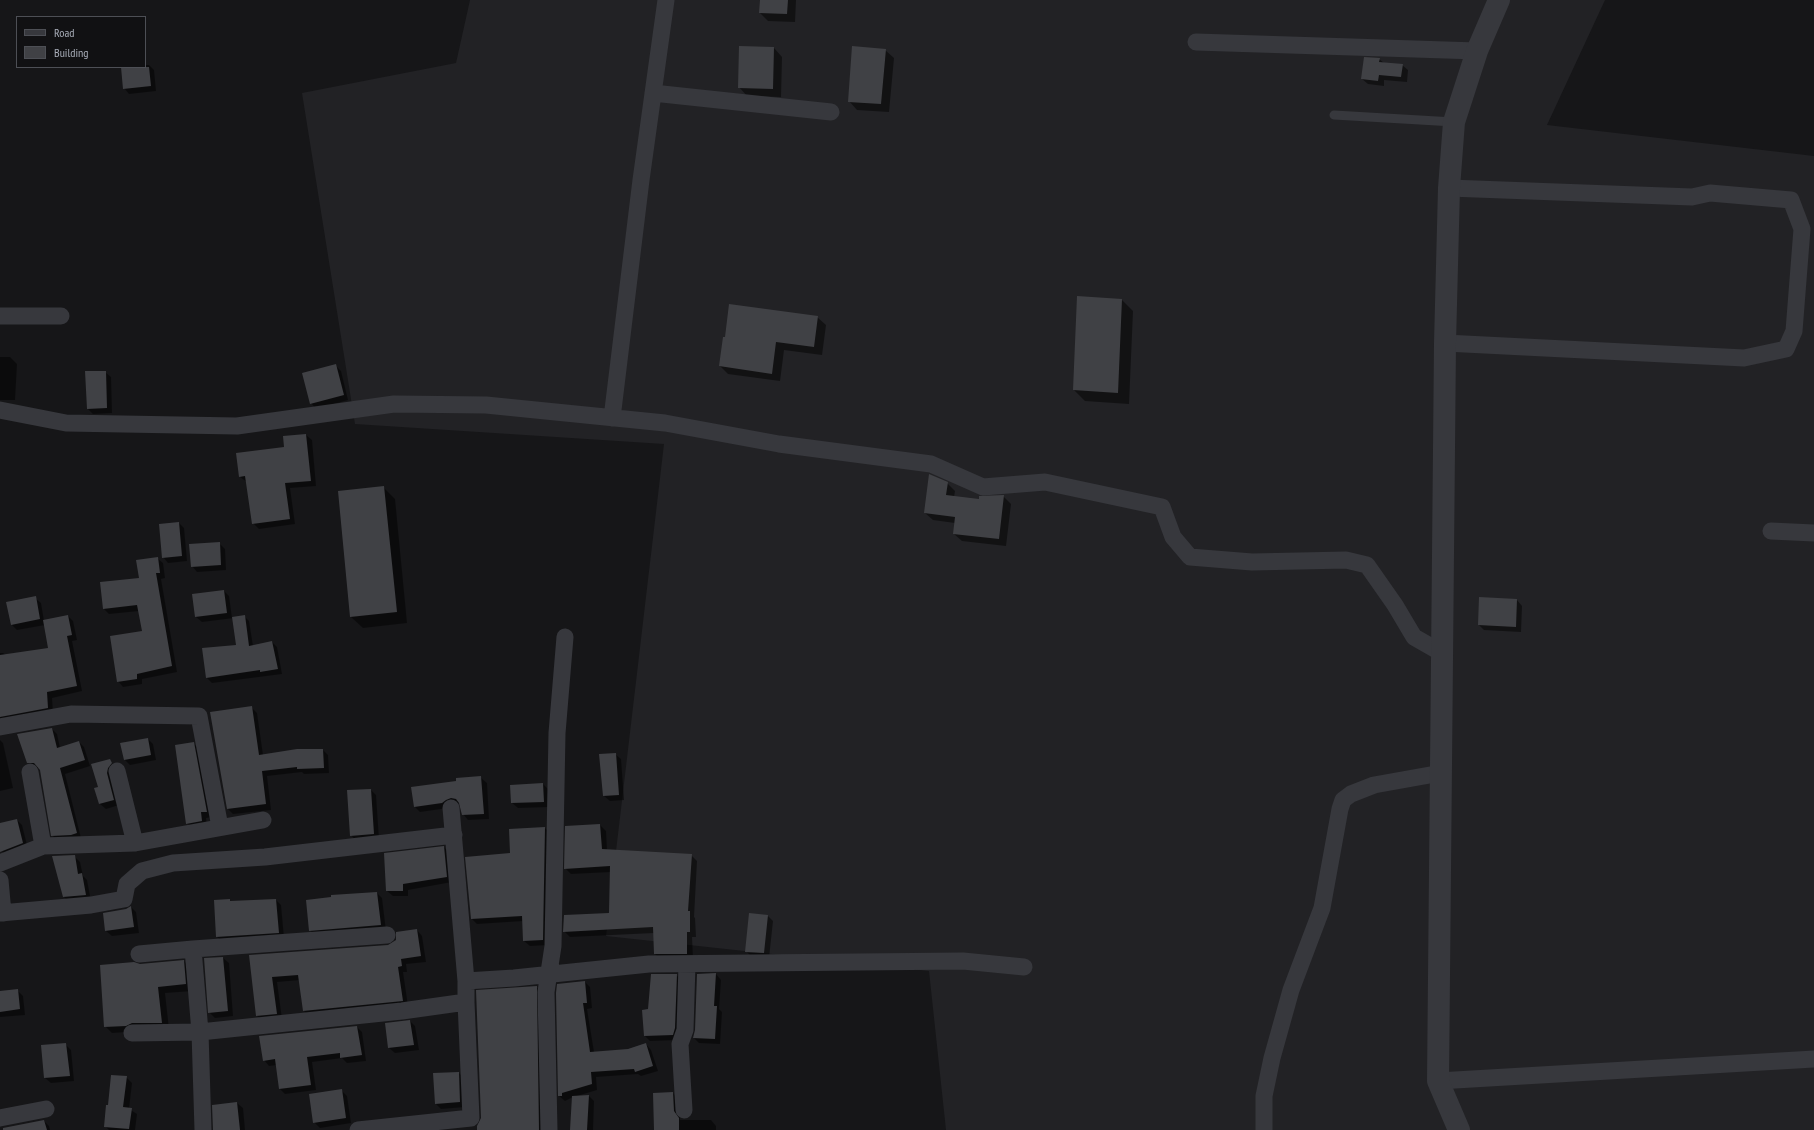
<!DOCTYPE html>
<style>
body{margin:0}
#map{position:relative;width:1814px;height:1130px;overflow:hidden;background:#161618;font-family:"PT Sans Narrow",sans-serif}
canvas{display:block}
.legend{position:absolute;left:16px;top:16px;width:130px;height:52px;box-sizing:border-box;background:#111113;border:1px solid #4d4f55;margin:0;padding:5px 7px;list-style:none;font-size:12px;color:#a8adb8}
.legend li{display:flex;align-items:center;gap:8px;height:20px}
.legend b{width:20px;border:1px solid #4d4f55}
</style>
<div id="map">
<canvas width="1814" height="1130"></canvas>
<ul class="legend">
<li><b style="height:5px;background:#37383d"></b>Road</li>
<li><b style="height:11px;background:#404145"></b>Building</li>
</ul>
</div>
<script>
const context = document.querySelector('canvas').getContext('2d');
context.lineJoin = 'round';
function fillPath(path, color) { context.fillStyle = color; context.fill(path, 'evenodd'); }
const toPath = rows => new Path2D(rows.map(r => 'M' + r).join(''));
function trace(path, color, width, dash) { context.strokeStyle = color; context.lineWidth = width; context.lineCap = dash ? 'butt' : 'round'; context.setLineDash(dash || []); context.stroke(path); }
fillPath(toPath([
 [470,0,1605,0,1547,125,1814,156,1814,1130,946,1130,929,971,606,936,664,444,355,424,302,93,456,63]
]), '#222225');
fillPath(toPath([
 [761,0,796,0,795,22,768,21,760,13],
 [740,47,774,48,782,57,781,97,747,96,739,87],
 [885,50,894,58,889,112,857,110,849,101],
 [1379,59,1384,63,1402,65,1408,70,1407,82,1384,80,1384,86,1368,84,1362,79],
 [145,62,145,65,149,65,154,70,156,91,129,94,124,88,122,67,145,67],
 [1122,300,1133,311,1129,404,1085,401,1074,390],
 [817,317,826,325,822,355,784,350,780,381,728,374,720,366],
 [0,357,10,357,17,364,15,400,0,400],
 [335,365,341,371,348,400,316,409,311,403],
 [105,372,111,377,112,413,93,414,88,409],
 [306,435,312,440,316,486,290,488,295,524,259,529,253,523,247,482,240,477,285,448,284,437],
 [947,483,955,491,954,497,980,500,1003,496,1011,504,1006,546,962,541,954,534,955,523,933,520,925,513],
 [383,487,395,499,407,623,363,628,351,617],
 [179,523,184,528,187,561,168,563,163,557],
 [219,543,225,549,226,570,197,572,192,566],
 [157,558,163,563,165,578,161,579,177,672,142,679,142,684,123,687,118,681,143,632,139,611,109,614,104,609,140,579],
 [224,591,229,596,232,618,244,616,249,621,253,646,272,642,277,647,282,674,212,683,207,678,237,646,234,618,202,622,196,617,193,595],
 [35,598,41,603,44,621,68,616,73,621,77,640,72,641,82,691,52,698,53,713,0,725,0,653,3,653,6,655,50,649,45,625,17,630,12,625],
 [1517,600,1522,606,1521,632,1484,630,1479,625],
 [251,707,257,713,263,755,323,750,328,755,329,773,304,774,302,772,267,776,271,810,233,814,228,809],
 [52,729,57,734,60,748,79,742,84,747,90,766,65,774,81,838,58,841,52,835,41,769,39,768,33,768,27,762],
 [148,739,153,744,156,760,130,765,124,759],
 [0,740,3,743,13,788,0,791],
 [193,743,199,749,212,817,206,818,207,826,193,829,187,823],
 [615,754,621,759,624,800,610,801,604,796],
 [110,760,116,769,113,774,112,779,119,805,106,809,100,804,96,789,99,788,92,765],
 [107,766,110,766,105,772,104,771],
 [481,778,487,783,489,819,468,820,463,814,461,804,457,803,448,808,420,812,415,807],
 [543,784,548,789,549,807,518,808,512,803,511,786],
 [371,790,376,795,379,839,356,841,351,835],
 [17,820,22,825,28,849,8,857,2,851,0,842,0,824],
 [600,825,606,831,607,850,691,855,697,861,694,917,695,918,696,937,692,937,693,959,661,960,655,954,654,933,570,937,564,931,610,914,611,872,571,874,565,868],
 [545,828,550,833,548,945,530,946,524,941,523,921,477,924,472,919,511,854],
 [444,847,449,853,452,882,408,890,408,896,393,896,387,891],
 [74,856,80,862,83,876,87,880,91,901,69,902,64,897],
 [377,893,382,898,386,931,315,936,310,930],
 [229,900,231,902,276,900,281,905,284,938,223,942,217,937],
 [131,907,136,912,139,933,112,936,106,931,126,910],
 [768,916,773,921,769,958,752,957,746,951],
 [417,930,422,936,426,962,406,964,407,972,403,972,408,1006,309,1016,304,1011,300,980,277,982,282,1019,263,1021,257,1016,250,956,388,946],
 [223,958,229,963,233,1016,215,1018,209,1012],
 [184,961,191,968,193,991,165,993,169,1029,112,1033,105,1026,140,965],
 [716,974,721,980,719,1009,722,1012,720,1044,699,1043,694,1038],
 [676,975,682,980,678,1040,650,1041,645,1036,643,1011,649,1010],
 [585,982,590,987,592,1008,587,1009,594,1052,628,1050,646,1044,651,1050,658,1071,641,1076,638,1074,596,1077,597,1090,577,1096,589,1096,594,1101,593,1130,571,1130,573,1097,565,1101,559,1096],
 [536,987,542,992,544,1130,478,1130],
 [17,990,23,996,25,1015,0,1017,0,992],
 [410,1021,415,1026,419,1050,395,1053,389,1048],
 [357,1027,362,1032,366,1061,347,1063,342,1058,312,1062,316,1090,285,1094,280,1089,277,1065,269,1066,264,1060],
 [65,1044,71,1050,74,1081,51,1083,45,1078,42,1046],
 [459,1073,464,1078,465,1107,441,1109,436,1104],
 [126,1077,132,1083,129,1109,137,1114,135,1130,109,1130,105,1126,109,1107],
 [341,1090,347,1096,351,1123,320,1128,314,1122],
 [673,1093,678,1099,680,1120,711,1120,716,1126,716,1130,655,1130],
 [237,1103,243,1108,245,1130,213,1130,213,1105],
 [44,1121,49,1126,50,1130,30,1130]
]), '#0007');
fillPath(toPath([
 [760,0,788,0,787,14,759,13],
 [739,46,774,47,773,89,738,88],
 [852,46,886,49,881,104,848,102],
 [1364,57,1380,58,1379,62,1403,64,1401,77,1379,75,1378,81,1361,79],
 [121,67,149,67,151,86,123,89],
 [1077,296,1122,299,1118,393,1073,390],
 [729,304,818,316,814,347,776,342,772,374,719,366,723,337,725,337],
 [336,364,344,395,310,404,302,373],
 [85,371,106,371,107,408,87,409],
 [306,434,311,481,285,483,290,519,252,524,245,476,239,477,236,453,284,447,283,436],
 [929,474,948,482,946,495,979,499,979,496,1004,495,999,539,953,534,955,517,924,513],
 [384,486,397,612,350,617,338,491],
 [179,522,182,556,162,558,159,524],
 [220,542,221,565,191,567,189,544],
 [158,557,160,573,156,573,172,666,137,674,137,679,117,682,110,636,142,631,137,605,103,609,100,582,139,578,136,560],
 [224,590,227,613,195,617,192,594],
 [36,596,40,619,11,625,6,602],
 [1479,597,1517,599,1516,627,1478,625],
 [68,615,72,635,67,636,77,686,47,692,48,708,0,717,0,655,48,648,43,620],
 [245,615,249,646,272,641,278,669,260,672,260,670,206,678,202,648,236,645,232,617],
 [252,706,259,755,297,749,323,749,324,768,297,769,297,767,262,771,266,804,227,809,210,712],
 [52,728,57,748,79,741,85,760,60,768,77,833,71,835,51,836,40,770,34,763,27,763,17,734],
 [148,738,151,755,124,760,120,743],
 [194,742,207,812,201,812,202,821,186,824,175,745],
 [616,753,619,795,603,796,599,754],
 [110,759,112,763,108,768,107,773,114,800,99,804,94,788,98,787,91,764],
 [481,776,484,814,462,815,459,803,456,799,451,798,446,800,442,803,414,807,411,787,456,781,456,778],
 [543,783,544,802,511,803,510,785],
 [371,789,374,834,350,836,347,790],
 [17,819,23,843,0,852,0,823],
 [600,824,602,849,692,854,688,911,690,911,690,932,687,932,687,954,654,954,653,927,563,932,564,915,609,913,610,866,564,869,565,826],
 [545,827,543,940,523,941,522,916,471,919,465,857,510,853,509,829],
 [444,846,447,877,403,884,403,891,386,891,384,853],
 [75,855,78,874,82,873,86,895,63,897,52,856],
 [377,892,381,925,309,931,306,900,331,897,331,895],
 [230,899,230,901,276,899,279,933,216,937,214,900],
 [131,906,134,927,105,931,103,913,126,909],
 [749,913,768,915,764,953,745,952],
 [417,929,421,956,401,959,402,966,398,967,403,1001,303,1011,298,975,272,977,277,1014,256,1016,249,955,388,945,396,940,396,932],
 [223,957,228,1011,208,1013,204,958],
 [184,960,186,984,158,987,162,1023,132,1023,126,1026,104,1027,100,965,134,962,140,964],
 [716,973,714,1006,717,1006,715,1039,693,1038,695,1030,697,974],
 [651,974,677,974,675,1028,673,1035,644,1036,642,1010,648,1009],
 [585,981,587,1003,583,1003,590,1052,628,1049,646,1043,653,1066,635,1072,634,1069,591,1072,592,1084,562,1093,562,1096,558,1096,556,993,557,984],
 [537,986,539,1130,477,1130,477,1126,481,1118,476,990],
 [18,989,20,1009,0,1012,0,991],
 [410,1020,414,1045,388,1048,385,1023],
 [357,1026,362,1055,340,1058,340,1053,307,1057,311,1085,279,1089,275,1059,263,1061,259,1036],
 [66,1043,70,1076,44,1078,41,1045],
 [459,1072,460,1102,435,1104,433,1073],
 [111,1075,127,1076,123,1107,132,1108,129,1129,104,1127,106,1105,108,1105],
 [342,1089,346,1118,313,1123,309,1094],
 [673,1092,674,1111,679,1118,679,1130,654,1130,653,1093],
 [589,1095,587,1130,570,1130,572,1096],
 [237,1102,240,1130,213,1130,212,1105],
 [44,1120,47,1130,3,1130,3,1128]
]), '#404145');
trace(toPath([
 [1334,115,1454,122]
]), '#37383d', 9);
trace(toPath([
 [1196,42,1477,51],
 [653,93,831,112],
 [0,316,61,316],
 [1445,343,1744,358,1786,349,1794,331,1802,229,1791,200,1710,193,1692,197,1449,188],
 [0,410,66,423,237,426,394,404,486,405,665,423,779,444,931,464,983,487,1045,482,1162,507,1173,537,1190,557,1252,562,1346,560,1367,565,1395,605,1414,637,1442,653],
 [612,418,641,180,666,0],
 [1771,531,1814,533],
 [0,727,71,714,199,716,220,827],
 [117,771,135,843],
 [30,772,43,846],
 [0,863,43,846,135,843,263,820],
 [0,880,3,913],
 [0,913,91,905,124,899,127,884,142,871,173,863,265,857,454,835],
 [139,954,193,949],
 [466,981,514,978,649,964,963,961,1024,967],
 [132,1033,200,1032,193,949,387,935],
 [1438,1081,1814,1059],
 [684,1110,680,1044,685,1030,687,964],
 [0,1118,46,1109],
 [203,1130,200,1032,402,1011,466,1002],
 [358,1130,471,1118,466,1002,466,981,451,808],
 [549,1130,546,992,553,946,557,733,565,637],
 [1264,1130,1264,1096,1272,1058,1291,990,1322,908,1340,809,1343,800,1351,794,1374,785,1441,773]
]), '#37383d', 17);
trace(toPath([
 [1459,1130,1438,1081,1445,343,1449,188,1454,122,1477,51,1499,0]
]), '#37383d', 22);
</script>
